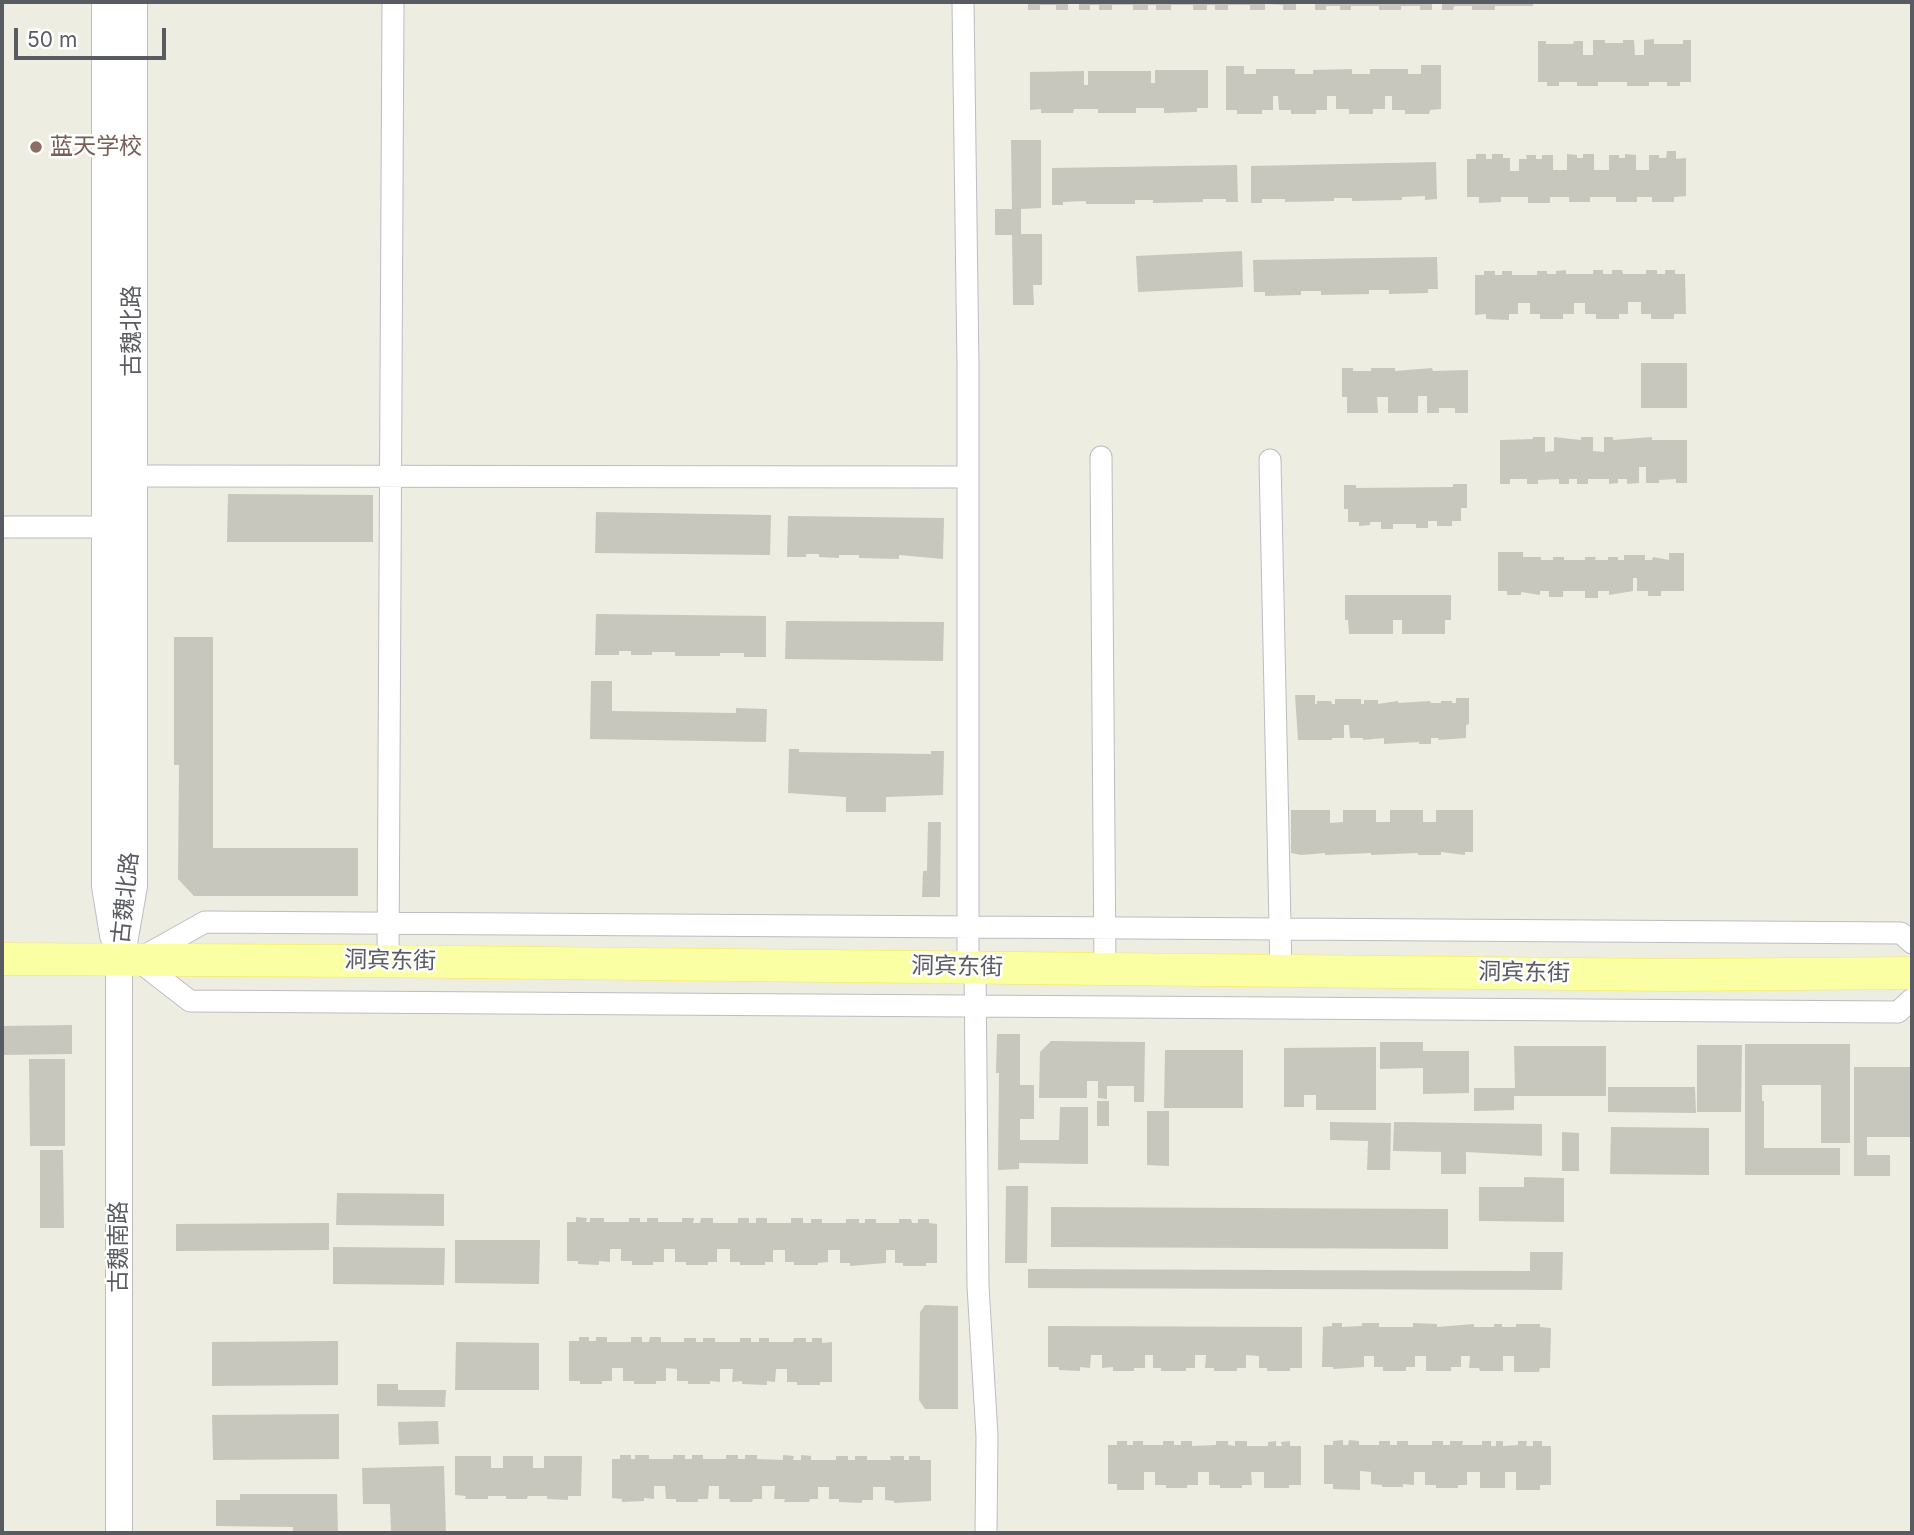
<!DOCTYPE html>
<meta charset="utf-8">
<style>
body{margin:0}
#map{position:relative;width:1914px;height:1535px;overflow:hidden;background:#edede1;font-family:Inter,sans-serif}
canvas{display:block}
.frame{position:absolute;inset:0;border:4px solid #595b62;pointer-events:none}
.scale{position:absolute;left:14px;top:28px;width:152px;height:32px;box-sizing:border-box;border:4px solid #595b62;border-top:0;padding-left:9px;font-size:21px;line-height:24px;white-space:nowrap;color:#595b62;-webkit-text-stroke:5px #fff;paint-order:stroke}
</style>
<div id="map">
<canvas width="1914" height="1535"></canvas>
<div class="frame"></div>
<div class="scale">50 m</div>
</div>
<script>
const context = document.querySelector('canvas').getContext('2d');
context.lineJoin = 'round';
function fillPath(path, color) { context.fillStyle = color; context.fill(path, 'evenodd'); }
const toPath = rows => new Path2D(rows.map(r => 'M' + r).join(''));
function trace(path, color, width, dash) { context.strokeStyle = color; context.lineWidth = width; context.lineCap = dash ? 'butt' : 'round'; context.setLineDash(dash || []); context.stroke(path); }
function write(font, color, halo, rows, align = 'center') {
  context.font = font + ' Inter,"Noto Sans SC",sans-serif'; context.lineWidth = 5; context.setLineDash([]); context.textBaseline = 'middle'; context.strokeStyle = halo; context.fillStyle = color; for (const [text, x, y, turn = 0] of rows) {
    context.save(); context.translate(x, y); context.rotate((+turn || 0) * Math.PI / 180); context.textAlign = isNaN(turn) ? turn : align; if (halo) context.strokeText(text, 0, 0); context.fillText(text, 0, 0); context.restore();
  }
}
fillPath(toPath([
 [1028,2,1068,2,1068,10,1056,10,1056,5,1040,5,1040,10,1028,10],
 [1079,2,1296,2,1296,10,1283,10,1283,5,1265,4,1265,10,1250,10,1250,5,1228,5,1228,10,1215,10,1215,5,1207,5,1207,10,1193,10,1193,5,1171,5,1171,10,1156,10,1156,5,1148,5,1148,10,1133,10,1133,5,1112,5,1112,10,1099,10,1099,5,1090,5,1090,10,1079,10],
 [1315,2,1432,2,1432,10,1420,10,1420,6,1401,6,1401,10,1379,10,1379,6,1351,6,1351,10,1340,10,1340,6,1326,6,1326,10,1315,10],
 [1442,2,1533,2,1533,6,1495,6,1495,10,1472,10,1472,6,1454,6,1453,10,1442,10],
 [1654,39,1654,44,1683,44,1683,40,1691,40,1691,82,1680,82,1680,86,1667,86,1667,82,1649,82,1649,86,1627,86,1627,82,1598,82,1598,86,1577,86,1577,82,1559,82,1559,86,1547,86,1547,82,1538,82,1538,41,1546,41,1546,44,1573,44,1574,41,1583,41,1583,55,1593,55,1593,40,1605,40,1605,43,1623,43,1623,40,1634,40,1635,55,1644,55,1644,40],
 [1421,65,1441,65,1441,109,1430,110,1429,114,1405,114,1405,110,1392,110,1392,96,1385,96,1385,109,1373,109,1373,114,1349,114,1349,109,1336,109,1336,96,1327,96,1327,110,1316,110,1316,114,1291,114,1291,110,1279,110,1278,96,1273,96,1273,110,1262,110,1262,114,1237,114,1237,110,1226,110,1226,66,1244,66,1244,74,1256,74,1256,69,1295,69,1295,74,1313,74,1313,70,1352,69,1352,74,1370,74,1370,69,1408,69,1408,74,1421,74],
 [1155,70,1208,70,1208,108,1197,108,1197,112,1164,113,1164,108,1136,108,1136,113,1098,113,1098,109,1074,109,1073,113,1041,113,1041,109,1030,110,1030,72,1084,71,1084,85,1088,85,1088,71,1151,71,1151,83,1155,83],
 [1011,140,1041,140,1041,208,1021,209,1021,234,1042,234,1042,285,1033,285,1034,305,1013,305,1012,235,995,235,995,209,1012,209],
 [1667,151,1676,151,1676,159,1686,158,1686,196,1674,197,1674,202,1652,202,1652,197,1637,197,1637,202,1616,202,1616,197,1590,197,1590,202,1569,202,1569,197,1550,197,1550,203,1528,203,1528,197,1501,197,1501,202,1479,203,1479,197,1467,197,1467,159,1476,159,1476,154,1486,154,1486,159,1492,159,1492,154,1503,154,1503,158,1510,158,1510,171,1519,171,1519,159,1527,159,1526,155,1536,155,1536,159,1542,159,1542,155,1553,155,1553,170,1567,170,1567,154,1577,155,1577,158,1583,158,1583,154,1594,154,1594,170,1609,170,1609,155,1619,155,1619,158,1625,158,1625,154,1636,155,1636,170,1649,170,1649,155,1659,155,1659,158,1666,158],
 [1436,162,1437,199,1425,200,1425,196,1402,197,1402,200,1352,201,1352,198,1334,198,1334,201,1285,202,1285,199,1262,199,1262,203,1251,203,1251,166],
 [1237,165,1238,202,1226,202,1226,199,1203,199,1203,202,1153,203,1153,200,1135,200,1135,204,1086,204,1086,201,1063,202,1063,205,1052,205,1052,168],
 [1242,251,1243,287,1138,292,1136,256],
 [1437,257,1438,289,1428,289,1428,293,1389,294,1389,290,1369,290,1369,294,1321,295,1321,291,1301,291,1301,295,1265,296,1265,292,1254,292,1253,260],
 [1566,270,1566,274,1593,274,1593,270,1603,270,1603,274,1612,274,1612,270,1622,270,1623,274,1646,274,1646,270,1657,270,1657,274,1665,274,1665,270,1675,270,1675,274,1685,274,1686,314,1674,314,1674,319,1651,319,1651,314,1641,314,1641,302,1628,302,1628,314,1619,314,1619,319,1596,319,1596,314,1585,314,1585,303,1574,303,1574,314,1563,314,1563,319,1540,319,1540,314,1530,314,1530,303,1518,303,1518,314,1509,314,1509,320,1486,319,1486,314,1475,315,1475,275,1484,275,1484,271,1495,271,1495,275,1502,275,1502,271,1512,271,1512,275,1537,275,1537,271,1547,271,1547,274,1556,274,1556,271],
 [1641,363,1687,363,1687,408,1641,408],
 [1342,368,1353,368,1353,371,1371,371,1371,368,1395,368,1395,371,1432,368,1433,371,1468,370,1468,413,1455,413,1455,408,1439,408,1439,413,1427,413,1427,396,1418,396,1418,413,1388,413,1388,397,1377,397,1378,413,1347,413,1347,397,1342,397],
 [1533,437,1545,437,1545,452,1554,451,1554,437,1581,440,1581,437,1593,437,1593,451,1604,452,1604,437,1613,437,1613,440,1652,437,1652,440,1687,440,1687,483,1676,483,1676,479,1659,480,1659,483,1646,483,1646,467,1639,467,1639,483,1627,484,1627,479,1618,479,1618,483,1609,484,1609,479,1588,479,1588,484,1577,484,1577,479,1569,479,1569,484,1559,484,1559,479,1538,480,1538,484,1527,484,1527,479,1510,479,1510,484,1500,484,1500,440,1533,439],
 [1453,484,1467,484,1467,508,1461,508,1461,521,1452,521,1452,526,1437,526,1437,521,1428,521,1428,528,1416,528,1416,524,1393,524,1393,529,1381,529,1381,522,1370,522,1370,525,1359,526,1359,522,1348,522,1348,509,1344,509,1344,485,1356,485,1356,488,1453,487],
 [228,494,373,495,373,542,227,542],
 [596,512,771,515,770,555,595,553],
 [788,516,944,518,943,559,899,555,899,559,859,558,859,555,839,555,839,558,819,557,819,554,806,554,806,557,787,557],
 [1498,552,1523,552,1523,557,1541,557,1541,560,1553,560,1553,557,1564,557,1564,560,1585,560,1585,557,1596,557,1595,560,1608,560,1608,557,1618,557,1618,560,1624,560,1624,555,1645,555,1645,560,1652,560,1653,557,1669,560,1669,553,1684,553,1684,591,1661,591,1661,596,1648,596,1648,591,1637,591,1637,578,1633,578,1633,591,1609,595,1609,591,1598,591,1598,598,1585,598,1585,591,1563,591,1563,597,1549,597,1549,591,1540,591,1540,595,1521,592,1521,595,1507,595,1507,591,1498,591],
 [1345,595,1451,595,1451,620,1445,620,1445,634,1402,634,1402,620,1393,620,1393,634,1349,634,1348,620,1345,620],
 [596,614,766,616,766,657,744,657,744,653,720,653,720,656,675,656,675,652,652,652,652,655,631,655,631,651,619,651,619,655,595,655],
 [786,621,944,622,943,661,785,659],
 [174,637,213,637,213,848,358,848,358,896,194,896,178,879,179,765,174,765],
 [591,681,612,681,612,711,736,713,736,708,767,709,766,742,590,739],
 [1295,695,1315,695,1315,704,1317,704,1317,701,1331,701,1332,704,1335,704,1335,699,1361,699,1361,704,1364,704,1364,700,1378,700,1378,704,1398,701,1398,703,1430,701,1431,703,1441,703,1441,701,1452,701,1452,703,1456,703,1456,698,1469,698,1469,724,1466,725,1466,738,1438,740,1439,738,1431,738,1431,744,1419,744,1419,742,1384,744,1384,738,1363,740,1363,738,1350,738,1349,725,1344,725,1344,738,1332,738,1332,740,1298,740],
 [789,749,799,749,799,752,931,754,931,751,944,751,943,795,886,797,886,812,846,812,846,797,788,793],
 [1291,810,1330,810,1330,823,1343,822,1343,810,1376,810,1376,822,1390,822,1390,810,1423,810,1423,822,1436,822,1436,810,1473,810,1473,852,1465,852,1465,855,1441,852,1441,855,1418,855,1418,853,1371,855,1371,853,1325,855,1325,853,1302,855,1291,853],
 [928,822,941,822,940,897,922,897,923,871,927,871],
 [72,1025,72,1054,2,1055,2,1026],
 [997,1034,1020,1034,1020,1085,1034,1085,1034,1119,1020,1119,1020,1140,1059,1140,1060,1107,1088,1107,1088,1164,1019,1163,1019,1169,998,1170,999,1073,996,1073],
 [1051,1041,1145,1042,1144,1102,1134,1102,1134,1086,1107,1086,1107,1099,1098,1098,1098,1081,1087,1081,1087,1098,1039,1098,1040,1052],
 [1380,1042,1423,1042,1423,1051,1469,1051,1469,1093,1423,1094,1423,1068,1380,1069],
 [1745,1044,1850,1044,1850,1143,1821,1143,1821,1085,1762,1085,1762,1101,1764,1101,1764,1148,1840,1148,1840,1175,1745,1175],
 [1697,1045,1742,1045,1741,1112,1697,1112],
 [1514,1046,1606,1046,1606,1096,1514,1096,1514,1110,1474,1111,1474,1088,1515,1088],
 [1376,1047,1376,1110,1316,1110,1316,1095,1304,1095,1304,1107,1284,1107,1284,1048],
 [1165,1050,1243,1050,1243,1108,1164,1108],
 [29,1059,65,1059,65,1146,30,1146],
 [1854,1067,1912,1067,1912,1137,1867,1137,1867,1155,1890,1155,1890,1176,1854,1176],
 [1608,1087,1695,1087,1696,1113,1608,1112],
 [1097,1101,1109,1101,1109,1126,1097,1126],
 [1147,1111,1169,1111,1169,1166,1147,1165],
 [1330,1122,1391,1123,1390,1170,1367,1170,1368,1141,1330,1140],
 [1394,1122,1542,1124,1542,1156,1466,1152,1466,1174,1441,1174,1441,1152,1393,1151],
 [1611,1127,1709,1128,1709,1175,1610,1174],
 [1562,1132,1579,1133,1579,1171,1562,1171],
 [40,1150,63,1150,64,1228,40,1228],
 [1524,1177,1564,1178,1564,1222,1479,1221,1479,1187,1524,1187],
 [1006,1186,1028,1186,1027,1263,1005,1263],
 [337,1193,444,1194,444,1226,336,1225],
 [1051,1207,1448,1209,1448,1249,1051,1247],
 [576,1217,587,1218,586,1222,590,1222,590,1218,604,1218,604,1222,629,1222,629,1218,640,1218,640,1222,647,1222,647,1218,658,1218,658,1222,682,1222,682,1218,694,1218,693,1223,700,1223,701,1218,713,1218,713,1223,738,1223,738,1218,749,1218,749,1223,756,1223,756,1218,767,1218,767,1223,791,1223,791,1218,803,1218,803,1223,811,1223,811,1219,822,1219,822,1223,846,1223,846,1219,859,1219,859,1223,865,1223,865,1219,876,1219,876,1223,899,1223,899,1219,911,1219,912,1223,918,1223,918,1219,929,1219,929,1223,937,1224,937,1263,926,1263,926,1266,903,1266,903,1263,895,1263,895,1250,886,1250,886,1263,850,1266,850,1263,840,1263,840,1250,828,1250,828,1262,818,1263,818,1265,794,1265,794,1262,785,1262,785,1250,773,1250,773,1262,765,1262,765,1265,740,1265,740,1262,730,1262,730,1249,717,1249,717,1262,708,1262,708,1265,686,1265,686,1262,675,1262,675,1249,664,1249,664,1262,653,1262,653,1265,632,1265,632,1261,621,1261,621,1249,610,1249,610,1262,599,1261,599,1265,578,1264,578,1261,567,1261,567,1222,576,1222],
 [329,1223,329,1250,176,1251,176,1224],
 [455,1240,540,1240,539,1284,455,1283],
 [333,1247,445,1248,444,1285,333,1284],
 [1530,1252,1563,1252,1562,1290,1028,1288,1028,1269,1530,1271],
 [925,1305,958,1306,958,1409,925,1409,919,1400,920,1312],
 [1332,1323,1342,1323,1342,1327,1362,1326,1362,1323,1379,1323,1379,1327,1413,1327,1413,1323,1437,1324,1437,1327,1474,1324,1474,1327,1494,1327,1494,1324,1502,1324,1502,1327,1516,1327,1516,1324,1540,1324,1540,1327,1551,1328,1550,1368,1540,1368,1539,1372,1514,1372,1514,1356,1503,1356,1503,1371,1480,1371,1479,1368,1469,1368,1470,1356,1461,1356,1461,1367,1451,1367,1451,1371,1426,1371,1426,1356,1415,1356,1415,1367,1406,1367,1406,1371,1383,1371,1383,1367,1374,1367,1374,1356,1364,1356,1364,1367,1333,1369,1333,1367,1322,1367,1323,1327,1332,1326],
 [1048,1326,1302,1327,1302,1368,1290,1368,1290,1371,1267,1371,1267,1368,1259,1368,1259,1356,1246,1355,1246,1368,1237,1368,1237,1371,1214,1371,1214,1368,1205,1368,1206,1355,1195,1355,1195,1368,1186,1368,1186,1371,1161,1371,1161,1368,1153,1368,1153,1355,1145,1355,1145,1368,1134,1368,1134,1371,1113,1371,1113,1367,1102,1368,1102,1355,1091,1355,1090,1368,1080,1367,1080,1371,1059,1370,1059,1367,1048,1367],
 [579,1337,589,1337,589,1341,596,1341,596,1337,607,1337,607,1342,631,1342,631,1337,642,1337,642,1342,649,1342,650,1337,661,1337,661,1342,684,1342,684,1338,696,1338,696,1342,703,1342,703,1338,715,1338,715,1342,740,1342,740,1338,751,1338,751,1342,759,1342,759,1338,769,1338,769,1342,793,1342,794,1338,806,1338,806,1342,812,1342,812,1338,822,1338,822,1343,832,1342,832,1382,820,1382,820,1385,797,1385,797,1382,787,1382,787,1369,776,1369,775,1382,767,1381,767,1385,742,1384,742,1381,732,1382,733,1369,720,1369,720,1382,710,1381,710,1384,688,1384,688,1381,677,1381,677,1369,666,1368,666,1381,656,1381,656,1384,634,1384,634,1381,623,1381,623,1368,612,1368,612,1381,602,1381,602,1384,580,1384,580,1381,569,1381,569,1341,579,1341],
 [338,1341,338,1385,212,1386,212,1342],
 [456,1342,539,1343,539,1390,455,1390],
 [377,1384,398,1384,398,1390,446,1390,445,1407,377,1406],
 [339,1414,339,1459,213,1460,212,1415],
 [438,1421,439,1444,399,1445,398,1422],
 [1343,1440,1343,1445,1348,1445,1349,1440,1359,1441,1359,1445,1379,1445,1379,1441,1390,1441,1390,1445,1397,1445,1397,1441,1408,1441,1408,1445,1432,1445,1432,1441,1443,1441,1443,1445,1450,1445,1450,1441,1463,1441,1462,1445,1482,1445,1482,1441,1491,1441,1491,1446,1496,1446,1496,1441,1503,1441,1503,1446,1518,1445,1518,1441,1527,1441,1526,1446,1533,1446,1533,1441,1542,1441,1542,1446,1551,1446,1551,1485,1540,1485,1540,1490,1516,1490,1516,1472,1505,1472,1505,1488,1480,1488,1480,1472,1467,1472,1467,1485,1458,1485,1458,1488,1436,1488,1436,1485,1425,1485,1425,1472,1414,1472,1414,1485,1403,1484,1403,1487,1382,1487,1382,1485,1371,1484,1371,1472,1360,1471,1360,1490,1333,1489,1333,1484,1324,1484,1324,1445,1333,1445,1333,1441],
 [1117,1441,1127,1441,1127,1445,1133,1445,1133,1441,1143,1441,1143,1445,1163,1445,1163,1441,1174,1441,1174,1445,1181,1445,1181,1441,1192,1441,1192,1446,1216,1445,1216,1441,1228,1441,1228,1445,1235,1446,1235,1441,1247,1441,1247,1446,1268,1446,1268,1442,1276,1441,1276,1446,1282,1446,1281,1442,1290,1441,1290,1446,1301,1446,1301,1485,1289,1485,1289,1488,1264,1488,1264,1472,1251,1472,1252,1485,1242,1485,1242,1488,1220,1488,1220,1485,1209,1485,1209,1472,1198,1472,1198,1485,1187,1485,1187,1488,1166,1488,1166,1485,1155,1485,1155,1472,1144,1472,1144,1490,1117,1490,1117,1484,1108,1484,1108,1445,1117,1445],
 [620,1455,631,1455,631,1459,635,1459,635,1455,649,1455,649,1459,673,1459,673,1455,685,1455,685,1459,692,1459,692,1455,703,1455,703,1459,726,1459,726,1455,738,1455,738,1459,745,1459,745,1455,757,1455,757,1459,783,1460,783,1455,794,1456,793,1460,801,1460,801,1455,811,1456,811,1460,836,1460,836,1456,848,1456,848,1460,855,1460,855,1456,867,1456,867,1460,891,1460,890,1456,904,1456,904,1460,909,1460,909,1456,920,1456,920,1460,931,1460,931,1501,894,1503,894,1501,885,1500,885,1487,873,1487,873,1500,862,1500,862,1503,839,1502,839,1499,829,1499,829,1487,818,1487,818,1499,810,1499,809,1502,784,1502,785,1499,774,1499,775,1486,762,1486,762,1499,753,1499,752,1502,730,1502,730,1499,719,1499,719,1486,709,1486,708,1499,698,1499,698,1502,676,1502,676,1499,666,1499,665,1486,654,1486,654,1499,644,1498,644,1501,622,1502,622,1499,612,1498,612,1459,620,1459],
 [455,1456,491,1456,491,1468,503,1468,503,1456,533,1456,533,1468,544,1468,544,1456,582,1456,581,1496,568,1496,568,1500,547,1499,547,1496,528,1496,527,1499,506,1499,506,1496,488,1496,488,1499,465,1499,466,1496,455,1495],
 [444,1466,446,1533,391,1533,390,1504,363,1504,362,1468],
 [240,1494,337,1494,338,1533,293,1533,293,1527,216,1526,216,1500,240,1500]
]), '#c8c7be');
const minor = toPath([
 [963,2,968,366,968,968],
 [1101,457,1105,969],
 [1270,460,1281,971],
 [132,476,968,477],
 [2,527,107,527],
 [1912,943,1901,933,205,922,137,960,190,1001,1898,1012,1912,999],
 [388,961,393,2],
 [975,967,978,1286,987,1436,986,1533]
]);
const tertiary = toPath([
 [119,1533,119,960]
]);
const secondary = toPath([
 [107,2,107,886,115,935],
 [119,960,132,886,132,2]
]);
const primary = toPath([
 [2,959,361,961,1671,975,1912,973]
]);
trace(minor, '#bbbdc3', 23);
trace(tertiary, '#bbbdc3', 28);
trace(secondary, '#bcbdc5', 32);
trace(primary, '#f4e952', 33);
trace(minor, '#fff', 21);
trace(tertiary, '#fff', 26);
trace(secondary, '#fff', 30);
trace(primary, '#faffa4', 32);
for (const [x, y, r, color] of [
 [36,147,7,"#8d6e63"]
]) { const dot = new Path2D(); dot.arc(x, y, r, 0, 2 * Math.PI); context.fillStyle = color; context.fill(dot); trace(dot, '#fff', 2.5); }
write('23px', '#785e54', '#fff', [
 ["蓝天学校",50,147]
], 'left');
write('23px', '#595b62', '#fff', [
 ["古魏北路",132,331,-90],
 ["古魏北路",126,898,-84],
 ["洞宾东街",390,961,1],
 ["洞宾东街",957,967,1],
 ["洞宾东街",1524,973,1],
 ["古魏南路",119,1247,-90]
]);
</script>
